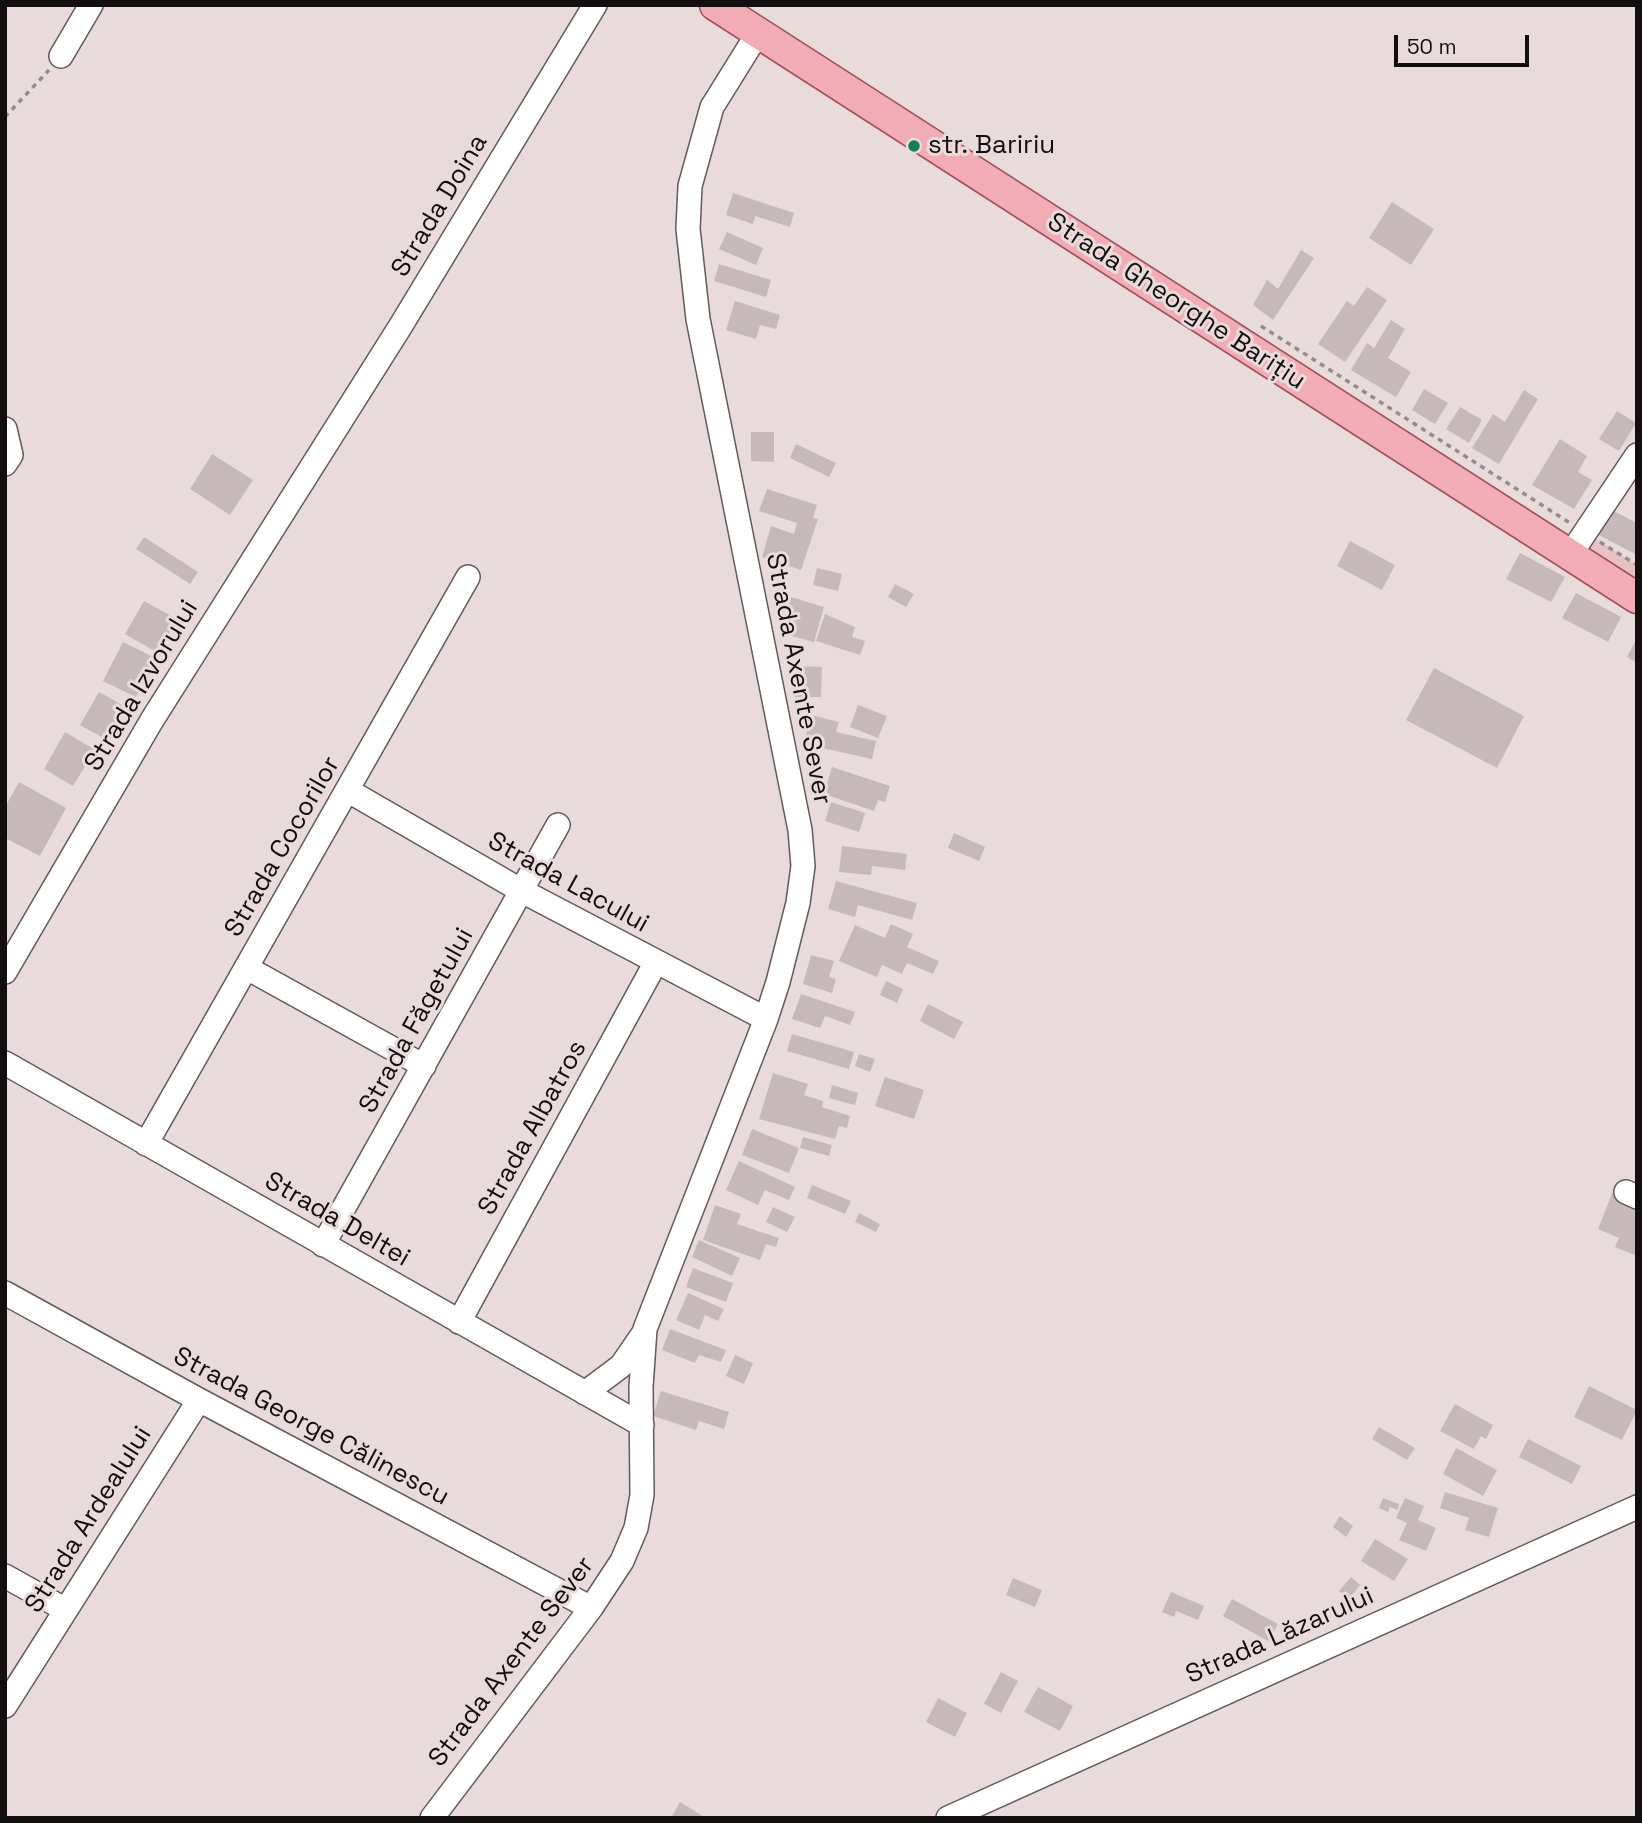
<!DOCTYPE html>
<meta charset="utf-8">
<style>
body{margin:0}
#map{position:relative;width:1642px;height:1823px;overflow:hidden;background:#e9dbdb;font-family:"Space Grotesk",sans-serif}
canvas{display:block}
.frame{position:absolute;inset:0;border:7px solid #130e0f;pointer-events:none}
.scale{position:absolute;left:1394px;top:35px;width:135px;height:32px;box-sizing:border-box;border:4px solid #130e0f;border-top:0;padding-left:9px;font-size:21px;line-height:24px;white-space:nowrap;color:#130e0f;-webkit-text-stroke:5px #e9dbdb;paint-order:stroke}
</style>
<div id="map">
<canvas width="1642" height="1823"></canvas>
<div class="frame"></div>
<div class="scale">50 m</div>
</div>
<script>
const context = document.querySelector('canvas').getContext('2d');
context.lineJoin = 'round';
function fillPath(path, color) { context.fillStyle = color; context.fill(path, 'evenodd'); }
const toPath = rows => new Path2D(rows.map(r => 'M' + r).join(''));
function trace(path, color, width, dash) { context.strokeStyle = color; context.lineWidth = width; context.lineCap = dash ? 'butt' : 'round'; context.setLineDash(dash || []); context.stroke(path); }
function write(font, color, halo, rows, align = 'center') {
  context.font = font + ' "Space Grotesk",sans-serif'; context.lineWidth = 6; context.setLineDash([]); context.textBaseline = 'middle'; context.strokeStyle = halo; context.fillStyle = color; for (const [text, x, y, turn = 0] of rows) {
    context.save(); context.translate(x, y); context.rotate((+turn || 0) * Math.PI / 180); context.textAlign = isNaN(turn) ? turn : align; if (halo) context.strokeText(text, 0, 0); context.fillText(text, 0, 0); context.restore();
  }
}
fillPath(toPath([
 [1585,532,1637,565,1637,598,1570,555]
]), '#e7c1c4');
fillPath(toPath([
 [733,193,794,213,790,227,755,216,753,224,726,215],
 [1392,202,1434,229,1411,265,1369,238],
 [727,232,763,248,756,265,719,249],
 [1301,250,1314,258,1273,320,1253,305,1267,280,1278,289],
 [719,264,771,280,766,297,714,281],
 [1367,287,1387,300,1345,362,1318,344,1347,301,1354,306],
 [735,301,780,315,776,329,760,325,756,339,726,330],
 [1391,320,1405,329,1388,358,1411,372,1396,397,1351,370,1367,343,1374,348],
 [1424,389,1448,403,1435,424,1412,410],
 [1524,390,1538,399,1499,464,1472,448,1493,414,1505,422],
 [1460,407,1482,420,1469,443,1446,429],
 [1617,411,1636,423,1619,451,1599,439],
 [751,432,774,432,774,462,751,461],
 [1560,439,1587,456,1578,472,1592,480,1574,509,1532,485],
 [796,444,836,463,829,477,790,458],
 [212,454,253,480,230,515,190,489],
 [767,489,817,505,813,518,818,519,801,570,762,557,771,526,794,534,797,523,759,511],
 [1606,507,1637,523,1637,555,1593,532],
 [144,537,198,572,190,584,136,549],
 [1350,541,1395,565,1382,590,1337,566],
 [1520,553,1565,577,1551,602,1506,579],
 [817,568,842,574,838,591,813,585],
 [895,584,914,594,906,607,888,597],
 [1576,593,1621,617,1608,642,1562,618],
 [791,597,824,607,814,642,781,633],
 [144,601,177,619,158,653,125,634],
 [825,614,855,627,852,637,865,641,860,655,816,641],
 [1637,638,1637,663,1627,657],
 [123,642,155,658,136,697,103,681],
 [796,666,822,667,821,697,795,697],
 [1434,668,1524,716,1497,768,1406,720],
 [99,692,126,707,107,740,80,725],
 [858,705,887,716,878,738,850,727],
 [811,715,839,722,836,732,876,741,872,759,804,744],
 [65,732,95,750,73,786,44,769],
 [832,767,890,786,885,802,878,800,874,811,824,794],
 [19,782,66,808,40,856,5,838,5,807],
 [831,802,865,813,859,832,825,821],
 [954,833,985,847,979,861,948,848],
 [842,846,907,854,905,870,872,866,871,875,839,872],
 [836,881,917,903,912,920,858,905,855,917,828,909],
 [891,924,913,934,907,947,939,961,933,974,907,963,902,974,882,965,877,977,839,961,855,925,885,938],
 [811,955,834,961,829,977,836,979,832,993,803,984],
 [886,981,903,989,897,1003,880,995],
 [801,994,855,1012,850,1025,825,1016,820,1028,792,1019],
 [928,1004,963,1022,954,1039,920,1021],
 [792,1034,854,1052,849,1069,787,1051],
 [859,1054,875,1059,870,1072,855,1066],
 [773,1073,808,1084,804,1095,823,1101,822,1107,850,1116,847,1128,839,1126,835,1139,759,1119],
 [885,1077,924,1090,914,1119,875,1106],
 [832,1085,858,1093,855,1105,829,1098],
 [752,1129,799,1148,789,1173,742,1155],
 [803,1137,832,1145,829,1156,800,1148],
 [739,1161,795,1187,789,1200,765,1190,758,1205,726,1190],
 [812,1185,851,1201,845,1214,807,1198],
 [1613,1191,1627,1197,1624,1205,1637,1210,1637,1256,1615,1247,1619,1238,1598,1229],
 [715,1205,741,1214,737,1224,779,1238,776,1247,766,1244,760,1260,703,1240],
 [773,1207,795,1217,787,1232,766,1222],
 [859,1213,880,1224,876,1232,855,1222],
 [699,1240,740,1258,732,1276,692,1257],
 [693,1268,733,1283,726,1302,686,1287],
 [688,1293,724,1309,718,1321,705,1315,699,1330,676,1320],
 [670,1329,726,1350,721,1362,699,1355,695,1363,662,1350],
 [735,1355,753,1363,744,1384,726,1376],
 [1589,1386,1637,1410,1622,1440,1574,1417],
 [661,1391,729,1412,724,1429,699,1421,696,1430,653,1416],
 [1455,1404,1493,1425,1486,1439,1481,1436,1474,1449,1440,1431],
 [1379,1427,1415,1448,1407,1460,1372,1439],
 [1528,1439,1581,1466,1572,1484,1519,1457],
 [1456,1448,1497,1470,1483,1496,1443,1474],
 [1445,1492,1498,1508,1489,1537,1465,1530,1469,1518,1440,1508],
 [1383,1498,1399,1504,1398,1510,1390,1507,1388,1512,1379,1508],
 [1405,1498,1424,1506,1418,1520,1436,1528,1426,1551,1399,1540,1407,1523,1396,1518],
 [1340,1516,1353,1526,1346,1537,1333,1527],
 [1375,1539,1408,1559,1394,1581,1361,1561],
 [1351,1577,1360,1585,1349,1599,1339,1591],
 [1013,1578,1042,1590,1035,1607,1006,1595],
 [1171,1592,1204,1606,1198,1620,1176,1611,1174,1617,1162,1612],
 [1232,1599,1278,1624,1268,1641,1223,1616],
 [1001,1672,1018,1681,1001,1713,984,1704],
 [1038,1687,1073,1706,1060,1731,1024,1712],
 [938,1698,967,1713,955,1737,926,1722],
 [680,1802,706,1818,671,1818]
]), '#c7b9ba');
const minor = toPath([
 [61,56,91,5],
 [5,429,11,455,5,464],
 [1570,555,1637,455],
 [347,790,522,891,766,1019],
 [247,968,424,1066],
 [5,972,152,720,400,327,595,5],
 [5,1063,642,1425],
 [146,1144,468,577],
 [1626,1192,1637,1197],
 [323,1245,558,825],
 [5,1293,199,1400,591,1608],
 [459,1322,656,962],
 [585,1393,621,1366,643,1334],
 [5,1576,66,1610],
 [5,1706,199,1400],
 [432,1818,591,1608,622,1561,636,1528,642,1495,641,1387,645,1329,766,1019,778,982,798,903,803,866,800,830,698,319,688,229,690,186,712,107,758,33],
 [948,1818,1637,1507]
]);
const major = toPath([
 [715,5,1637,598]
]);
trace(minor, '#65595a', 26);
trace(major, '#9f515b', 33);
trace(toPath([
 [5,117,49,70],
 [1261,326,1570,523],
 [1600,542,1637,565]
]), '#978c8c', 3.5, [5, 5]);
trace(minor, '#fff', 23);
trace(major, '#f2acb5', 30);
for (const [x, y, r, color] of [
 [914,146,7,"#127e59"]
]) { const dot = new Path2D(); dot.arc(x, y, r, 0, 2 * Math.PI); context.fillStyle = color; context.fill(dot); trace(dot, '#e9dbdb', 2.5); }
write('26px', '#130e0f', '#e9dbdb', [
 ["str. Baririu",928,146]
], 'left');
write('26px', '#130e0f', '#e9dbdb', [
 ["Strada Doina",440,206,-59],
 ["Strada Gheorghe Barițiu",1176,302,33],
 ["Strada Axente Sever",798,679,79],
 ["Strada Izvorului",142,686,-59],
 ["Strada Cocorilor",283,847,-60],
 ["Strada Lacului",568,883,29],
 ["Strada Făgetului",417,1021,-61],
 ["Strada Albatros",533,1128,-61],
 ["Strada Deltei",337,1220,30],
 ["Strada George Călinescu",311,1427,28],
 ["Strada Ardealului",89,1520,-58],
 ["Strada Lăzarului",1280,1636,-24],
 ["Strada Axente Sever",512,1662,-53]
]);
</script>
